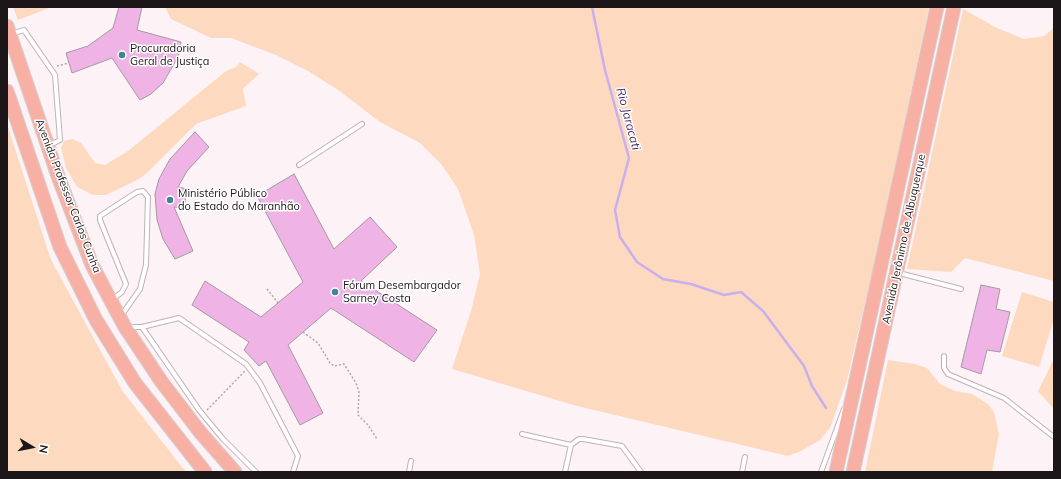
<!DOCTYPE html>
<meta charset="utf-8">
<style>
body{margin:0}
#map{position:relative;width:1061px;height:479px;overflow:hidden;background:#fdf2f5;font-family:Mulish,sans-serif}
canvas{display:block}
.frame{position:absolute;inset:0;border:8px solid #1c1618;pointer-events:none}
.north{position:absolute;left:12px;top:427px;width:40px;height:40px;-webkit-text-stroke:3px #fff;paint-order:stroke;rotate:100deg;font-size:11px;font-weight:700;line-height:16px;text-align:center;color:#1c1618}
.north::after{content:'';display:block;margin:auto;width:14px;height:18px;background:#1c1618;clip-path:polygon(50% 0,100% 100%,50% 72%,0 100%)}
</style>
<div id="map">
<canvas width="1061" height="479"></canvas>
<div class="frame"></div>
<div class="north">N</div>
</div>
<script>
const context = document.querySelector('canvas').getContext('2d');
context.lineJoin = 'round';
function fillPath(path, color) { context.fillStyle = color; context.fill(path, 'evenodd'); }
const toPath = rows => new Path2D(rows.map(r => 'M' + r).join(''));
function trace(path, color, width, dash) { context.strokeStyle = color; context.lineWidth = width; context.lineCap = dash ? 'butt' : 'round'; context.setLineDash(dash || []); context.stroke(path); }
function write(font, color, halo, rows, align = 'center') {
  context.font = font + ' Mulish,sans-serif'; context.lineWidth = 3; context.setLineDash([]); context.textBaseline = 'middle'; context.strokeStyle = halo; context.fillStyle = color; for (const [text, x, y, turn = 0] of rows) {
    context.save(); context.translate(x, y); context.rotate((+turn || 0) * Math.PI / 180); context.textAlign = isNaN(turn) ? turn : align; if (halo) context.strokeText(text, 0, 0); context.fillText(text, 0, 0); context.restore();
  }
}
fillPath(toPath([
 [13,7,52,7,18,20],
 [165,7,929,7,872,273,847,380,830,428,820,440,799,452,788,456,577,406,452,369,471,311,480,274,474,235,458,189,441,164,420,143,380,122,338,90,308,71,276,55,231,38,211,38,171,19],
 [963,9,997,28,1024,39,1044,36,1054,28,1054,281,965,258,951,272,907,269],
 [240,62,259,74,243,89,246,106,196,124,147,173,139,179,106,195,93,195,77,187,66,168,61,148,64,141,72,139,81,143,95,163,105,165,128,151,226,71,236,67],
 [7,124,51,260,123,392,186,472,7,472],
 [1022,292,1054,302,1054,319,1039,367,1002,356],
 [1054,359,1054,408,1051,406,1038,391],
 [888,360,915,364,927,368,940,384,955,391,972,394,988,404,994,412,999,434,992,472,865,472]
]), '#fddabf');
trace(toPath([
 [592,7,605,70,629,158,615,210,620,237,637,262,663,279,691,284,724,295,741,292,763,311,804,366,812,386,826,408]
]), '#c9afee', 2.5);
const building = toPath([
 [119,7,142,7,137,30,181,42,178,57,163,83,151,94,140,100,112,58,72,73,66,53,88,46,113,28,119,7],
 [195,132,209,147,187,171,178,187,187,189,184,208,174,207,193,251,175,259,163,239,157,220,155,194,159,179,170,159,195,132],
 [294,174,334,249,370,217,397,247,361,281,437,330,414,362,331,308,288,345,323,413,300,425,266,361,259,366,244,350,249,342,192,305,205,281,261,317,303,282,257,196,294,174],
 [981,285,1000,289,996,309,1010,312,1000,352,987,350,981,374,961,367,981,285]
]);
fillPath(building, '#efb4e5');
trace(building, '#a498a2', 1);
const lane = toPath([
 [11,34,24,30,55,75,60,140,50,145],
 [299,165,362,124],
 [899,273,961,289],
 [112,300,122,292,126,284,100,220,100,216,137,192,143,191,148,197,146,265,140,289,121,316],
 [128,327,142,327,179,318,246,364,260,383,298,456,293,472],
 [142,327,199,410,223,439,256,472],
 [944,356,944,368,948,374,1004,398,1054,437],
 [522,434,571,445],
 [409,472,411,461],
 [565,472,571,445,579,439,583,439,622,446,641,472],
 [742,472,745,457],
 [821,472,844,409]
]);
const primary = toPath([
 [7,26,59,179,92,265,111,301,125,327,161,381,200,432,235,472],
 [7,91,60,247,96,320,135,383,205,472],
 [836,472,937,7],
 [853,472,954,7]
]);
trace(lane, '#c1b1b5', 6);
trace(primary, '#d2d0d1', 15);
trace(toPath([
 [57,66,69,63],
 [267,289,278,303],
 [303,332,318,343,330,363,334,366,344,364,356,383,359,392,358,415,368,425,377,439],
 [207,410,245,371]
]), '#b1a8aa', 1.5, [2, 2]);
trace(lane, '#fff', 4);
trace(primary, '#f9b0a4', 13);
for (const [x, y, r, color] of [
 [122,55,4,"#418494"],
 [170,200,4,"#418494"],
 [335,292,4,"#418494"]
]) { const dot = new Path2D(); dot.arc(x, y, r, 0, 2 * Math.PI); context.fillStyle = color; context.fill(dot); trace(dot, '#fff', 1.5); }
write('11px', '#1c1618', '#fff', [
 ["Procuradoria",130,49],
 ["Geral de Justiça",130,62],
 ["Ministério Público",178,194],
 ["do Estado do Maranhão",178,207],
 ["Fórum Desembargador",343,286],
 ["Sarney Costa",343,299]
], 'left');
write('11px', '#1c1618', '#fff', [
 ["Avenida Professor Carlos Cunha",68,196,69],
 ["Avenida Jerônimo de Albuquerque",904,239,-78]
]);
write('italic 12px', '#49266e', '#fff', [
 ["Rio Jaracati",628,119,75]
]);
</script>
